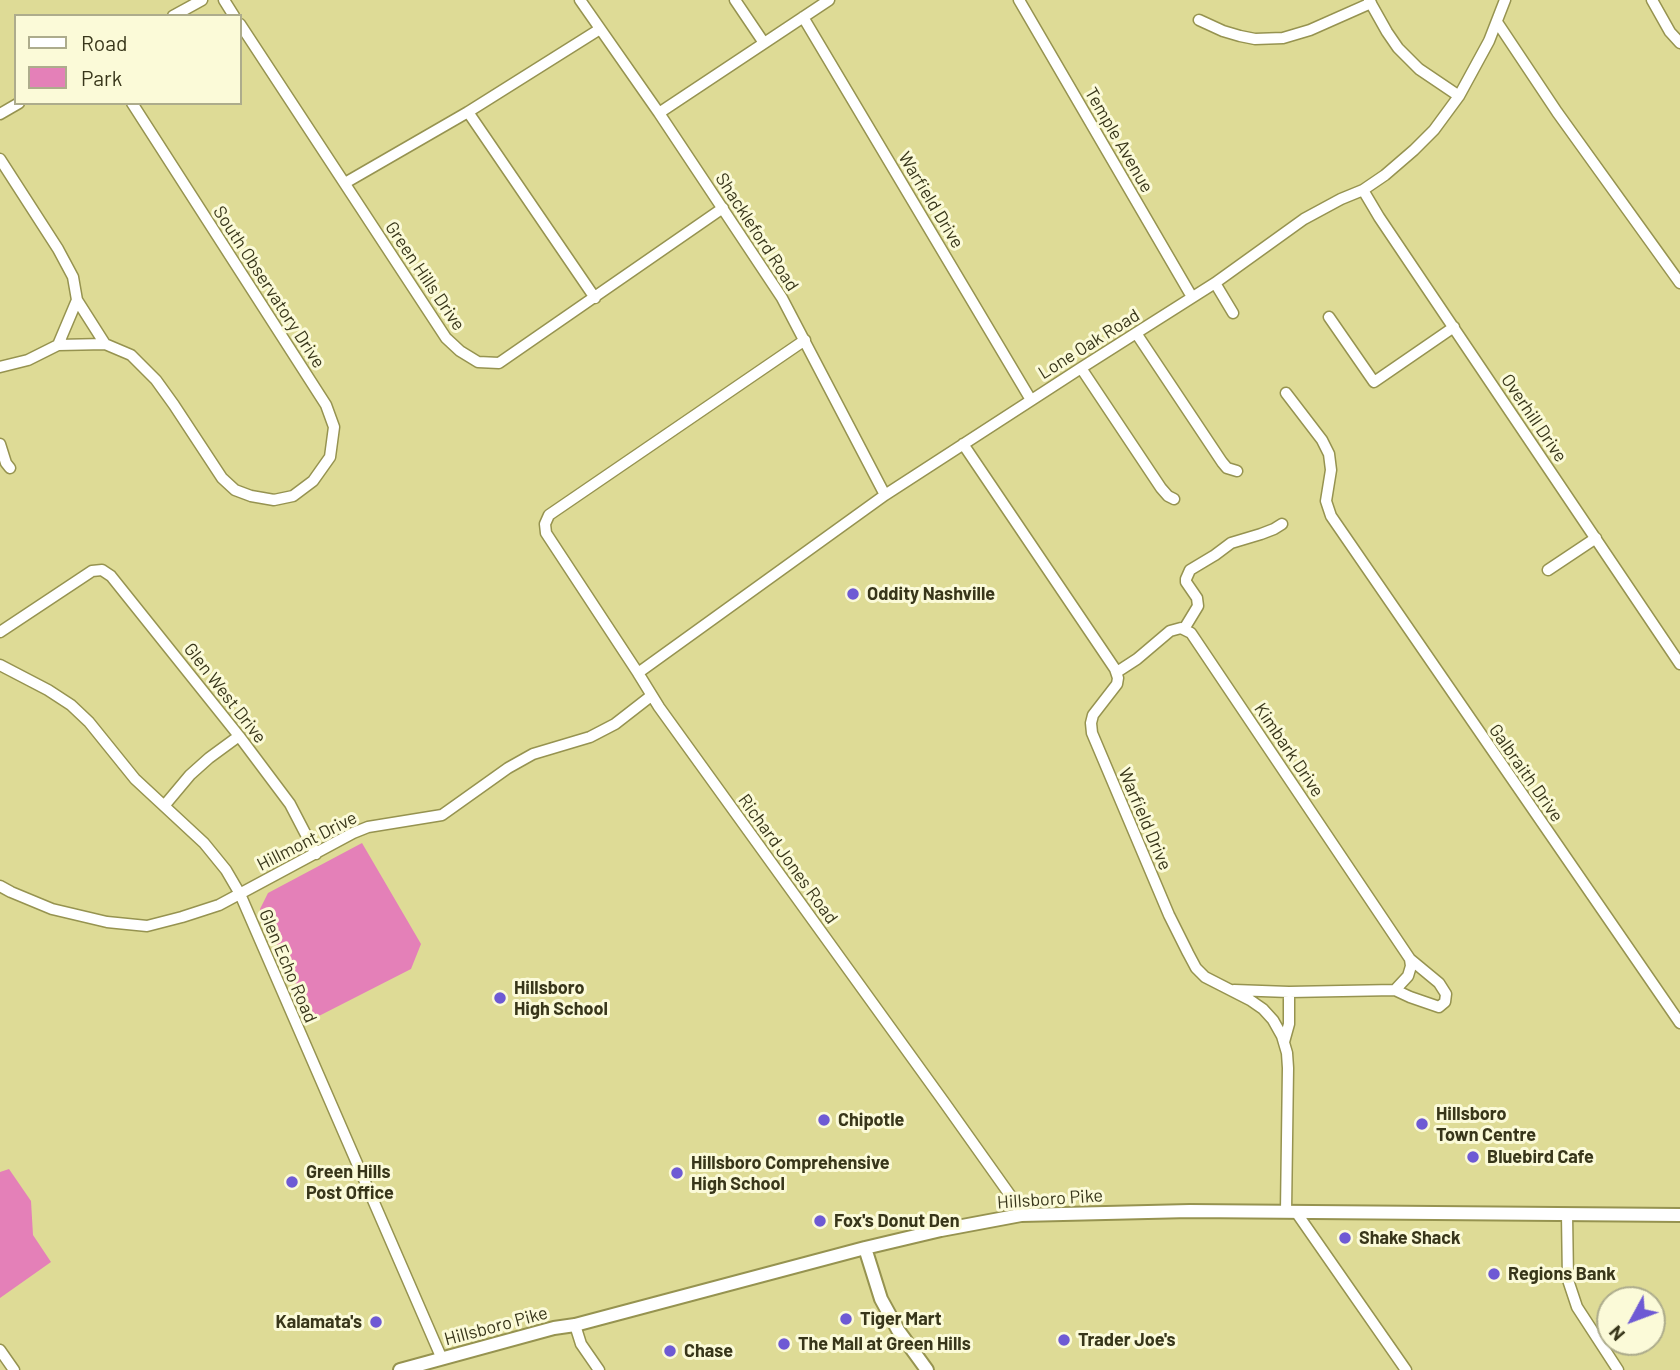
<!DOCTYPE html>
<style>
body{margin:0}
#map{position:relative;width:1680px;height:1370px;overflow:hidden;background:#dedb96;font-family:Barlow,sans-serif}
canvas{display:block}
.legend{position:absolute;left:14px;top:14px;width:228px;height:91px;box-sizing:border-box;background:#fbfad8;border:2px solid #adac8c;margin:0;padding:9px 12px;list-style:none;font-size:21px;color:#38361a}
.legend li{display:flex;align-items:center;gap:14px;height:35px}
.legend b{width:35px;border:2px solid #adac8c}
.north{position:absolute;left:1596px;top:1286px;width:70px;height:70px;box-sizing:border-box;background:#fbfad8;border:2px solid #adac8c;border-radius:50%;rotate:229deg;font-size:19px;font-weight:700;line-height:28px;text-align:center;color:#38361a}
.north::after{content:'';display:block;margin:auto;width:24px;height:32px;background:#6e5ad4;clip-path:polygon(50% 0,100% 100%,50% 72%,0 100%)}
</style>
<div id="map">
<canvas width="1680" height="1370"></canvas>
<ul class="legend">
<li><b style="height:9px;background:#fff"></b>Road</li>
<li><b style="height:19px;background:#e480b8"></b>Park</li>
</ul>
<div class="north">N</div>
</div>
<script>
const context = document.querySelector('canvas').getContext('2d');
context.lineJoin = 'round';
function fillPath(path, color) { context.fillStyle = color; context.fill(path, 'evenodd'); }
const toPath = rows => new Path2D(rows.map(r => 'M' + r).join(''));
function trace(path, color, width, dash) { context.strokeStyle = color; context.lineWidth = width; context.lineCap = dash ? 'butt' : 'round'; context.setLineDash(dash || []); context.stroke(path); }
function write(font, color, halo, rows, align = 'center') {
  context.font = font + ' Barlow,sans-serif'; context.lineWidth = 6; context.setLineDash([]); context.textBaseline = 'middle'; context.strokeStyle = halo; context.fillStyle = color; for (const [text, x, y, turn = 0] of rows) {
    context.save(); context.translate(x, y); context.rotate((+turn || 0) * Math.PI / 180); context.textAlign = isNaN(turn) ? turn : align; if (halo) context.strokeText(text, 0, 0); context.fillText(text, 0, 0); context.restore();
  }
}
fillPath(toPath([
 [362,843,421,944,411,969,313,1019,260,909,268,893],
 [9,1169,31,1201,33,1235,51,1262,0,1298,0,1172]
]), '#e480b8');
const minor = toPath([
 [224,0,234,16],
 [580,0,659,113,782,298,885,495],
 [735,0,764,43],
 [1019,0,1192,297],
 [1369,0,1387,32,1398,48,1419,69,1459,96],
 [1652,0,1670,32,1680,43],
 [173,16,202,0],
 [803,17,1031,400],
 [1199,20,1223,31,1240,36,1255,39,1283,38,1310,30,1371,3],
 [1497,22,1557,112,1680,283],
 [240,24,446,338,460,351,478,362,499,363,723,208],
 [468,112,595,298],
 [659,113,829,0],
 [0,114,19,103],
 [0,159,58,249,73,277,77,300,58,345],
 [345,183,468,112,600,29],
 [1363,190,1379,217,1680,664],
 [1215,283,1233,313],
 [77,300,105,344],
 [1329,317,1374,382,1454,327],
 [1136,333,1222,462,1227,468,1237,471],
 [805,340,549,515,545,524,546,533,638,673,659,707,944,1102,1015,1202,1021,1215],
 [0,367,28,360,58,345,105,344,131,355,156,380,174,405,222,478,235,490,251,496,274,500,293,496,313,481,330,457,334,427,326,405,132,103],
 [1081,368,1161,488,1168,496,1174,499],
 [1286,393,1322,440,1329,454,1331,470,1326,501,1331,516,1680,1023],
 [0,444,6,463,10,468],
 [963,444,1115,669,1118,678,1117,684,1093,715,1091,723,1092,733,1169,915,1188,953,1196,968,1205,977,1250,1000,1263,1009,1273,1020,1282,1036,1287,1053,1288,1068,1286,1211],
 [1548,570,1596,538],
 [1184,629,1198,606,1197,598,1186,582,1186,579,1190,570,1215,555,1231,543,1261,534,1274,529,1282,524],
 [0,632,92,571,102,570,111,576,239,736,290,804,316,854],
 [0,665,48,690,71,705,89,722,135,779,204,843,226,870,240,894,442,1359],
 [1117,672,1137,659,1170,631,1181,628,1191,633,1410,959,1439,983,1446,994,1445,1002,1439,1007,1410,997,1395,990,1289,992,1234,990],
 [638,673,885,495,1081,368,1215,283,1304,219,1341,199,1363,190,1385,175,1414,150,1434,130,1459,96,1489,41,1505,0],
 [164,806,190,775,209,758,239,736],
 [0,886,11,892,52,909,107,922,147,926,182,917,219,905,353,833,368,827,442,815,508,768,533,754,590,737,615,724,651,696],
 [1395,990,1408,976,1411,966,1410,959],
 [1284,1042,1289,1024,1289,992],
 [1296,1212,1406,1370],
 [1567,1214,1568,1280,1577,1307,1618,1370],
 [575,1325,581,1344,599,1370],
 [0,1350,14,1370]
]);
const major = toPath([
 [865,1248,881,1299,898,1330,927,1370],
 [400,1370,554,1328,575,1325,865,1248,941,1230,1021,1215,1190,1211,1680,1215]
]);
trace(minor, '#969350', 13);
trace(major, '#969350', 16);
trace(minor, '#fff', 10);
trace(major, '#fff', 12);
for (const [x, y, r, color] of [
 [853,594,7,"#6e5ad4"],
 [500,998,7,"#6e5ad4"],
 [824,1120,7,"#6e5ad4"],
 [1422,1124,7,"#6e5ad4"],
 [1473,1157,7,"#6e5ad4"],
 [677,1173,7,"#6e5ad4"],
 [292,1182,7,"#6e5ad4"],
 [820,1221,7,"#6e5ad4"],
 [1345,1238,7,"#6e5ad4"],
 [1494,1274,7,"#6e5ad4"],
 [846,1319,7,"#6e5ad4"],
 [376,1322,7,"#6e5ad4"],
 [1064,1340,7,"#6e5ad4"],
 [784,1344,7,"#6e5ad4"],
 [670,1351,7,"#6e5ad4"]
]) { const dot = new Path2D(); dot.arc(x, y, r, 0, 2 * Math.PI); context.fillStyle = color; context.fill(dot); trace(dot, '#fbfad8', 2.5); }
write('18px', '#38361a', '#fbfad8', [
 ["Temple Avenue",1119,140,60],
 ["Warfield Drive",931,200,59],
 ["Shackleford Road",757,232,57],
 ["Green Hills Drive",425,276,56],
 ["South Observatory Drive",269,287,57],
 ["Lone Oak Road",1089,344,-32],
 ["Overhill Drive",1534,418,56],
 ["Glen West Drive",225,693,52],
 ["Kimbark Drive",1289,750,56],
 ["Galbraith Drive",1526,773,55],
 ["Warfield Drive",1145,819,67],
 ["Hillmont Drive",307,841,-27],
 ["Richard Jones Road",788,859,54],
 ["Glen Echo Road",288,966,67],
 ["Hillsboro Pike",1050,1199,-4],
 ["Hillsboro Pike",496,1326,-15]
]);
write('bold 18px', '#38361a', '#fbfad8', [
 ["Oddity Nashville",867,594],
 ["Hillsboro",514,988],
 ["High School",514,1009],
 ["Hillsboro",1436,1114],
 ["Town Centre",1436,1135],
 ["Chipotle",838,1120],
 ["Bluebird Cafe",1487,1157],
 ["Hillsboro Comprehensive",691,1163],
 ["High School",691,1184],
 ["Green Hills",306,1172],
 ["Post Office",306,1193],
 ["Fox's Donut Den",834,1221],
 ["Shake Shack",1359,1238],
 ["Regions Bank",1508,1274],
 ["Tiger Mart",860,1319],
 ["Kalamata's",362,1322,"right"],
 ["Trader Joe's",1078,1340],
 ["The Mall at Green Hills",798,1344],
 ["Chase",684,1351]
], 'left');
</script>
